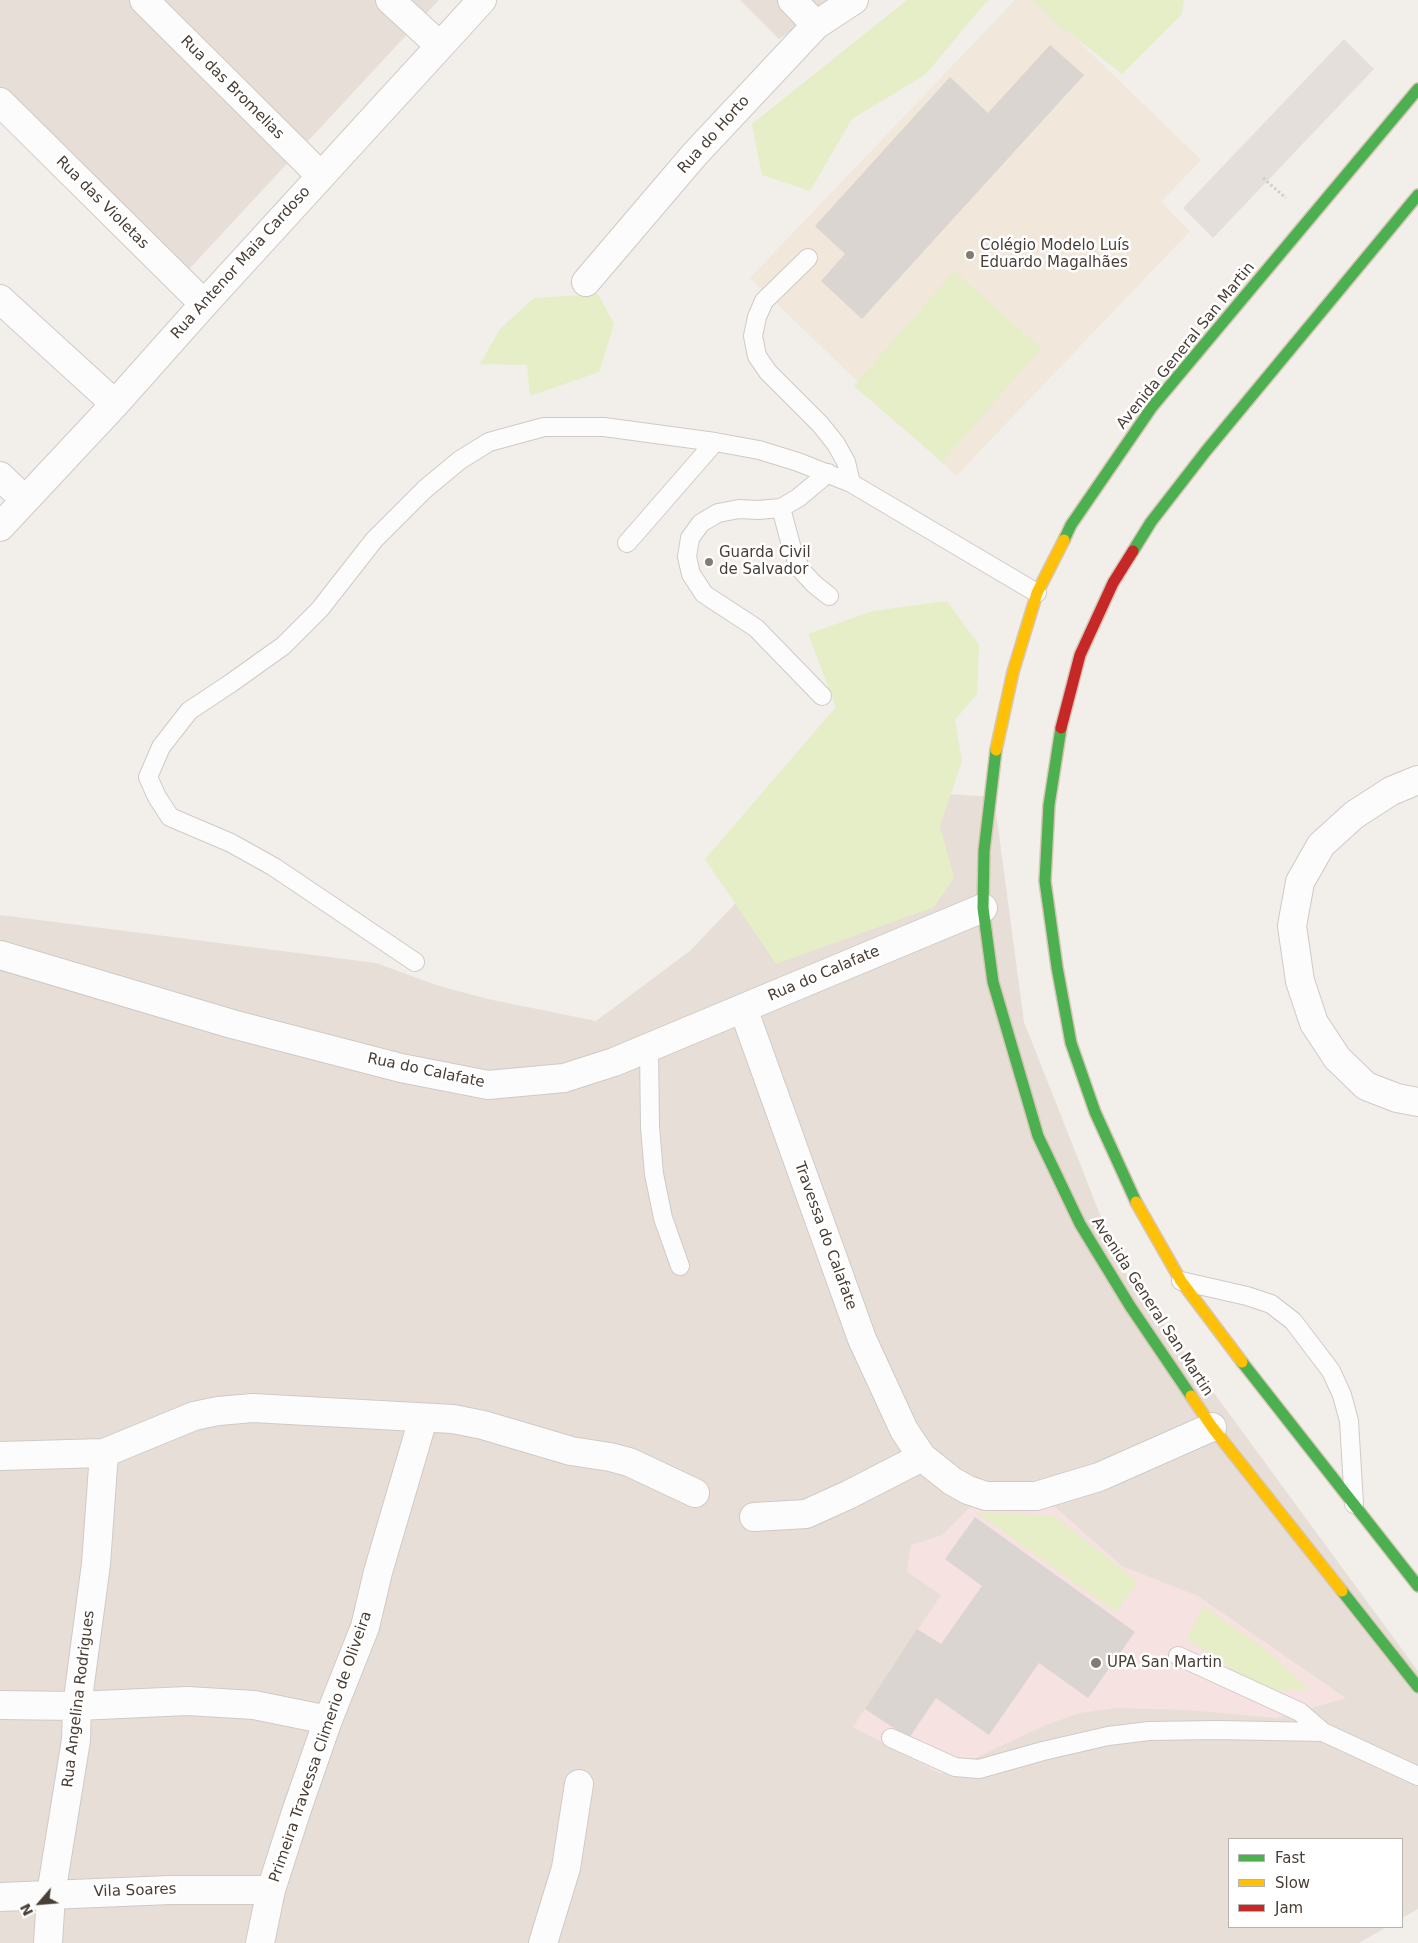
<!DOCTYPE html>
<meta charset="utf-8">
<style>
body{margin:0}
#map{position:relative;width:1418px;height:1943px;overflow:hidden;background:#f2eeea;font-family:"DejaVu Sans",sans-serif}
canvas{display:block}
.legend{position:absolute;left:1228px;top:1838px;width:175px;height:90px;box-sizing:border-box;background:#fff;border:1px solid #b6b2ae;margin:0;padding:6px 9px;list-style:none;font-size:15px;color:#493e35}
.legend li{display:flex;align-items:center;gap:10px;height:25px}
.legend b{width:25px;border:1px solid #b6b2ae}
.north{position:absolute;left:15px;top:1878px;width:50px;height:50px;-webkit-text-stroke:4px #fff;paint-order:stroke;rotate:243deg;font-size:14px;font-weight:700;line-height:20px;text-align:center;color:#493e35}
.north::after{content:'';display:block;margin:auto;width:18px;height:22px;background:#493e35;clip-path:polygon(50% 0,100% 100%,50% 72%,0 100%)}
</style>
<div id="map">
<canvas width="1418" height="1943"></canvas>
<ul class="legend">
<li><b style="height:6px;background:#4caf50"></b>Fast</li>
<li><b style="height:6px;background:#ffc107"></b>Slow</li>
<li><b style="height:6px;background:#c62828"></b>Jam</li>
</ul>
<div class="north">N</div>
</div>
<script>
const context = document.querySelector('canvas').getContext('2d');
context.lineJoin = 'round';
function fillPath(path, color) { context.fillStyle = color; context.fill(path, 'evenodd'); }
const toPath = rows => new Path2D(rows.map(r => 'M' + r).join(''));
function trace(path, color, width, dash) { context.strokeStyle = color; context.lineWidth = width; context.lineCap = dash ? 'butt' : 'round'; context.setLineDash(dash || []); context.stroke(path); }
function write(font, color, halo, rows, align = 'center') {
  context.font = font + ' "DejaVu Sans",sans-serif'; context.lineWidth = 5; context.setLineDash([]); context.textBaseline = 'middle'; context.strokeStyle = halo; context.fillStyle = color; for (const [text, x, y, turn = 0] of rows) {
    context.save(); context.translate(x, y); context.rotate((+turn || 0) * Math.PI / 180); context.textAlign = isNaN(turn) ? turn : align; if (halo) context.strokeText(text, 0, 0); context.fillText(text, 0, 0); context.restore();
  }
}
fillPath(toPath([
 [0,0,439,0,179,280,0,108],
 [740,0,839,0,779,39],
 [846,787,994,797,1024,1022,1120,1265,1418,1671,1418,1909,1402,1918,1402,1839,1229,1839,1229,1927,1387,1927,1359,1943,0,1943,0,915,376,963,439,986,488,999,596,1021,691,950]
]), '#e7dfd7');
fillPath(toPath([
 [1015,0,1036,0,1201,160,1161,202,1190,231,956,476,750,278]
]), '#f1e7db');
fillPath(toPath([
 [973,1504,1055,1507,1122,1566,1198,1596,1346,1698,1276,1718,1187,1710,1117,1708,1080,1713,1046,1725,941,1774,853,1727,941,1595,907,1572,911,1545,942,1535]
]), '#f5e2e1');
fillPath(toPath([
 [907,0,991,0,986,2,926,74,852,119,810,191,762,175,752,124],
 [1034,0,1184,0,1182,14,1122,74,1056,23],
 [954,271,1041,348,942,462,854,386],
 [598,294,614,324,599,372,530,396,527,365,480,364,500,329,534,298],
 [947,601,979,645,977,694,955,720,962,761,940,826,954,878,934,907,776,964,705,859,836,707,808,634,873,611],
 [976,1512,1054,1516,1138,1582,1116,1612],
 [1203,1606,1266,1650,1309,1689,1263,1689,1187,1639]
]), '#e5eec7');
fillPath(toPath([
 [1344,39,1374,69,1213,238,1183,208]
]), '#e4dfdb');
fillPath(toPath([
 [1050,45,1084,75,862,319,821,281,845,254,815,226,950,77,988,113],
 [975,1517,1135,1632,1088,1698,1039,1663,989,1735,936,1698,909,1738,865,1709,917,1629,941,1644,982,1586,945,1559]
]), '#dad5d1');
const lane = toPath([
 [808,258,764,301,757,317,753,336,757,356,768,372,820,424,836,444,846,462,851,483],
 [781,508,792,549,801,570,814,584,829,596],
 [627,543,715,442,759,450,798,462,851,483,1037,593],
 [822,696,756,628,704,594,691,574,687,557,690,538,701,523,718,513,739,509,758,510,781,508,798,498,828,473],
 [415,962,274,867,231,843,170,817,157,797,148,777,161,747,189,711,231,683,283,646,320,609,374,540,425,489,460,460,489,442,544,427,604,427,715,442],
 [649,1048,650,1127,654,1174,663,1218,680,1266],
 [1181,1281,1247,1296,1271,1304,1293,1321,1331,1371,1342,1395,1349,1421,1354,1504],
 [1178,1656,1300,1712,1323,1732,1418,1776],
 [891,1738,955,1767,979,1769,1043,1751,1108,1736,1149,1731,1217,1730,1323,1732]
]);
const street = toPath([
 [144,0,321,176],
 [390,0,440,46],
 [792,0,816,25],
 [0,102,204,304],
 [586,282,695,154,816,25,854,0],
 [0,299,115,404],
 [0,476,25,500],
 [0,527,115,404,204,304,482,0],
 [1418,780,1391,791,1354,815,1321,845,1300,882,1292,926,1300,981,1314,1023,1337,1058,1366,1086,1397,1098,1418,1102],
 [0,955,232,1024,401,1068,488,1085,564,1078,614,1062,983,908],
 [743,1008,862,1339,904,1430,922,1457,952,1481,968,1490,986,1496,1036,1496,1099,1477,1212,1427],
 [0,1456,104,1453,194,1416,218,1411,253,1408,453,1419,483,1425,571,1451,610,1457,629,1462,695,1493],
 [754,1517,806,1514,848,1495,922,1457],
 [0,1705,77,1706,187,1701,254,1705,328,1720],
 [0,1897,170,1890,271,1890],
 [48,1943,51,1894,76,1740,77,1706,96,1564,104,1453],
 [260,1943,271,1890,296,1812,328,1720,365,1627,378,1572,423,1419],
 [543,1943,566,1868,579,1784]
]);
const fast = toPath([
 [1064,540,1071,525,1152,407,1418,89],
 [1133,551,1151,522,1206,451,1418,195],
 [1061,728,1049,805,1045,881,1057,967,1071,1043,1095,1112,1136,1202],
 [996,750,984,851,983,908,993,982,1038,1136,1080,1224,1130,1306,1191,1396],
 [1242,1362,1418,1586],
 [1342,1591,1418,1687]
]);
const slow = toPath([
 [996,750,1013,672,1037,593,1064,540],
 [1136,1202,1181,1281,1242,1362],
 [1191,1396,1212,1427,1342,1591]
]);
const jam = toPath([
 [1061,728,1080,655,1113,583,1133,551]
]);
trace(lane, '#cfcac6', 20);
trace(street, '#cfcac6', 30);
trace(fast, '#d6c7b5', 14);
trace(slow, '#d6c7b5', 14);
trace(jam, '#d6c7b5', 14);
trace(toPath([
 [1263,178,1286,198]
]), '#d2ceca', 3, [2.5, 2.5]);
trace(lane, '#fdfcfc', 18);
trace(street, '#fdfcfc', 28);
trace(fast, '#4caf50', 11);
trace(slow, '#ffc107', 11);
trace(jam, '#c62828', 11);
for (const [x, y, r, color] of [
 [970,255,5,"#847c74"],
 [709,562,5,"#847c74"],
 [1096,1663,6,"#847c74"]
]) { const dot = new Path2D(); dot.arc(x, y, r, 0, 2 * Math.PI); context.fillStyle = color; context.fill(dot); trace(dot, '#fff', 2); }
write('15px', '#493e35', '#fff', [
 ["Rua das Bromelias",232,88,45],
 ["Rua do Horto",714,135,-48],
 ["Rua das Violetas",102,203,45],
 ["Rua Antenor Maia Cardoso",241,263,-48],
 ["Avenida General San Martin",1186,346,-51],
 ["Rua do Calafate",824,974,-23],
 ["Rua do Calafate",426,1071,12],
 ["Travessa do Calafate",825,1236,70],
 ["Avenida General San Martin",1152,1307,57],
 ["Rua Angelina Rodrigues",79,1699,-83],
 ["Primeira Travessa Climerio de Oliveira",321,1747,-71],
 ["Vila Soares",135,1891,-2]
]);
write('15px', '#493e35', '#fff', [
 ["Colégio Modelo Luís",980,246],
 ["Eduardo Magalhães",980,263],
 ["Guarda Civil",719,553],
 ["de Salvador",719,570],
 ["UPA San Martin",1107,1663]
], 'left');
</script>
